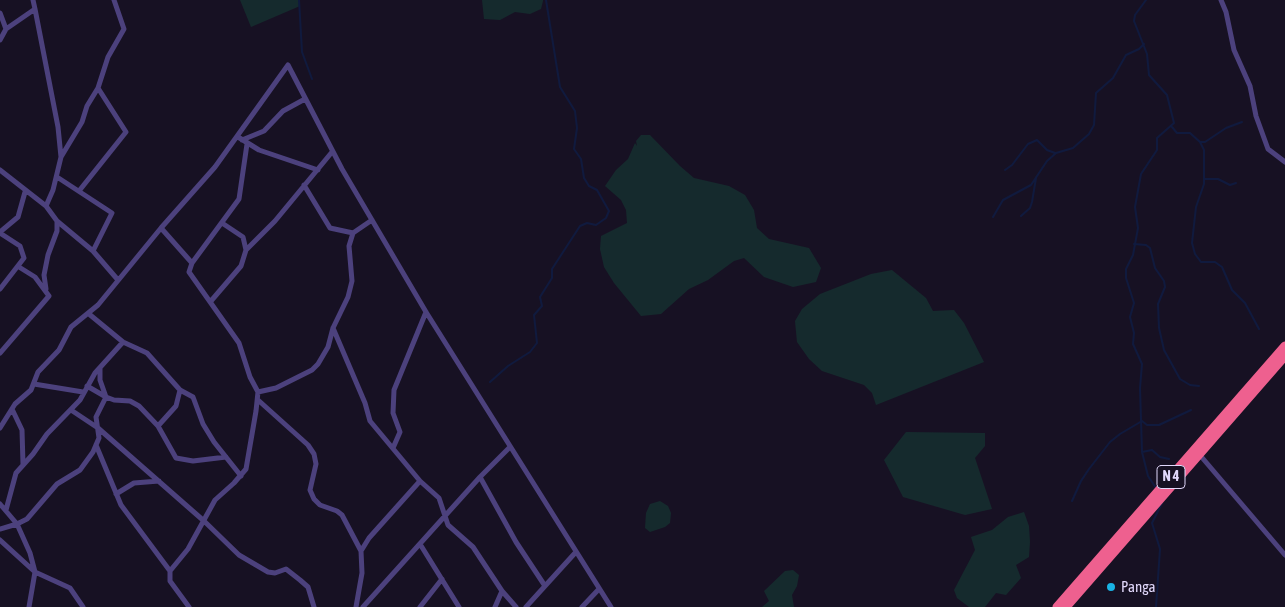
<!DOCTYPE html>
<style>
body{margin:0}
canvas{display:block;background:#171123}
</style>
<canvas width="1285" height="607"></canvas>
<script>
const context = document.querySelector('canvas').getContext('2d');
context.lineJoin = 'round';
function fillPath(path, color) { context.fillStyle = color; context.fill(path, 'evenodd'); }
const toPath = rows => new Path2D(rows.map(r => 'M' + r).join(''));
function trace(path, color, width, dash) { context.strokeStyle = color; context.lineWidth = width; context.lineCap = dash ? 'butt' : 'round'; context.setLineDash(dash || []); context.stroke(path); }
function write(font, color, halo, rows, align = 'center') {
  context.font = font + ' "Asap Condensed",sans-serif'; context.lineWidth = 4; context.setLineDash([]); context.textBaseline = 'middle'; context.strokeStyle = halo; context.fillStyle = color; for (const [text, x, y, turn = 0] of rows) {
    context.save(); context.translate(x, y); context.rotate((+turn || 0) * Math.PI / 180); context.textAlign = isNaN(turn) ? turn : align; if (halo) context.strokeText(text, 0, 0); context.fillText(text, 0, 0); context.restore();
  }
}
fillPath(toPath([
 [240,0,299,0,300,6,251,27],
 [482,0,543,0,543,1,541,9,530,14,515,12,500,20,484,19],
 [641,135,650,135,680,166,694,178,729,186,745,195,754,210,757,228,769,239,809,248,821,268,816,282,793,287,764,277,744,258,734,261,708,280,689,289,661,314,641,316,614,283,604,267,600,249,601,236,627,223,626,210,621,200,605,186,616,170,628,159,635,143,637,146,636,141],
 [892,270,926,298,933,311,954,310,964,323,984,362,876,405,872,393,864,385,822,371,809,359,797,342,795,321,802,309,820,294,871,274],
 [906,432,985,433,985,446,975,458,992,509,965,515,903,497,884,460],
 [660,501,668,506,671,513,670,523,665,527,650,532,645,528,646,513,650,504],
 [1024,512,1029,526,1030,542,1029,557,1016,565,1021,578,1006,595,996,593,985,607,969,607,957,598,954,590,975,550,971,537,992,530,1008,517],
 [793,570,799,575,797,586,792,595,794,607,762,607,769,601,764,591,785,571]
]), '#152a2d');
trace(toPath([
 [299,0,302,52,312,79],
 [1146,0,1135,15,1134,21,1147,54,1149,75,1167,95,1174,123,1157,138,1157,150,1141,174,1135,207,1138,228,1133,255,1126,269,1126,278,1134,303,1130,317,1134,333,1133,344,1142,364,1140,388,1142,452,1148,476,1156,488],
 [1172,127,1177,133,1190,133,1200,142,1204,150,1204,184,1196,207,1192,243,1195,254,1201,262,1215,262,1222,267,1232,290,1245,303,1259,329],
 [1200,142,1205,142,1226,128,1242,122],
 [1005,170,1012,165,1028,144,1037,140,1047,150,1055,153],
 [1205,179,1218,179,1230,185,1236,183],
 [1021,216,1030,208,1032,202,1036,178],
 [993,217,1003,200,1031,185,1047,161,1056,153,1073,148,1089,134,1094,125,1096,93,1113,78,1126,55,1139,49,1144,44],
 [1134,244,1146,245,1150,248,1155,268,1164,281,1165,287,1158,304,1159,328,1164,350,1180,379,1190,385,1199,386],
 [490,382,508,366,530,352,537,343,534,315,542,306,540,297,552,278,552,269,580,226,587,223,596,225,606,218,609,211,597,190,589,186,584,178,581,159,574,149,577,128,575,111,560,87,546,0],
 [1142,452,1152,450,1160,457,1169,459],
 [1072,501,1081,481,1089,469,1110,442,1120,434,1142,421,1147,425,1159,425,1191,410],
 [1156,607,1160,549,1152,523,1162,503]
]), '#101a3e', 2);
trace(toPath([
 [33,0,35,9],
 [1221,0,1226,12,1234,50,1250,86,1256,116,1268,149,1285,162],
 [0,13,6,29],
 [0,40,6,29,35,9,58,127,61,157],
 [238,137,259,150,318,170],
 [242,140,264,131,283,111,305,99],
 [0,170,46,206,57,221,93,251,118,280],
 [57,177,112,213,93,251],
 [304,185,330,228,353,233],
 [79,191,126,132,98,88],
 [46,206,53,190,61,157,82,122,87,106,98,88,108,57,124,29,114,0],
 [222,223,243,237,246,250],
 [161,228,192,263],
 [0,232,18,217,25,192],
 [0,233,20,246,24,258,0,289],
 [46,289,44,275,48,255,57,231,57,221],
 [211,301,241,266,246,250,275,221,332,152],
 [333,328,365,403,370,421,420,481,439,498,448,525,473,547,502,591,516,607],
 [123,342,147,353,180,390,193,397,203,424,214,442,241,476],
 [0,353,49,296,35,277,19,267],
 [100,368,100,380,106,397,114,400,130,401,139,406,158,426,176,458,193,461,226,457],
 [34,384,83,392],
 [258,392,276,388,312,370,318,364,328,347,333,328,348,297,352,281,349,246,353,233,372,220],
 [258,400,308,445,314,454,316,464,310,490,314,499,320,505,337,511,342,515,361,551,362,573,356,607],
 [12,409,22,430,23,464],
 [71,410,98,428,204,521,239,555,268,572,275,573,286,569,300,580,308,587,314,607],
 [158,426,176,406,180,390],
 [0,428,15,404,31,390,38,372,59,350,71,327,98,305,161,228,215,167,288,65,342,169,426,312,611,607],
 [96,445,121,505,170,571],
 [393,448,400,432,393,413,394,390,426,312],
 [1199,454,1285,555],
 [480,477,516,542,545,586],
 [116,494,134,483,159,481],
 [0,504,17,524,30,553,35,572,29,607],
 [6,510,16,473,33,454,47,434,80,400,95,373,123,342,89,314],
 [0,529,17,524,27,519,57,484,80,470,93,452,99,438,96,417,106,397,87,386],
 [0,540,35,572,70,588,83,607],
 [420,544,459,607],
 [361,551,369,538,420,481],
 [189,607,170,581,170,571,188,549,215,500,234,483,246,469,256,411,258,392,250,377,239,343,189,272,192,263,239,199,247,144],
 [363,607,480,477,510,447],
 [420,607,442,579],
 [495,607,502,591],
 [526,607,575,553],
 [582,607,599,589]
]), '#4c417d', 5);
trace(toPath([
 [1057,607,1285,346],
 [1066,607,1285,356]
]), '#ee608f', 9);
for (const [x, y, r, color] of [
 [1111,587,5,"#19b3e5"]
]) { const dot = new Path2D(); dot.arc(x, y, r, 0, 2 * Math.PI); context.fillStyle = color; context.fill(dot); trace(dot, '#171123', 2); }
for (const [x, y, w] of [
 [1171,477,28]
]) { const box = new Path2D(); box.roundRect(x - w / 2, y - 11.5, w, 23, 4); context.fillStyle = '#171123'; context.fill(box); trace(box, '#e1d8fb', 1); }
write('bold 14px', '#e1d8fb', null, [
 ["N 4",1171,477]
]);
write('15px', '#e1d8fb', '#171123', [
 ["Panga",1121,587]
], 'left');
</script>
